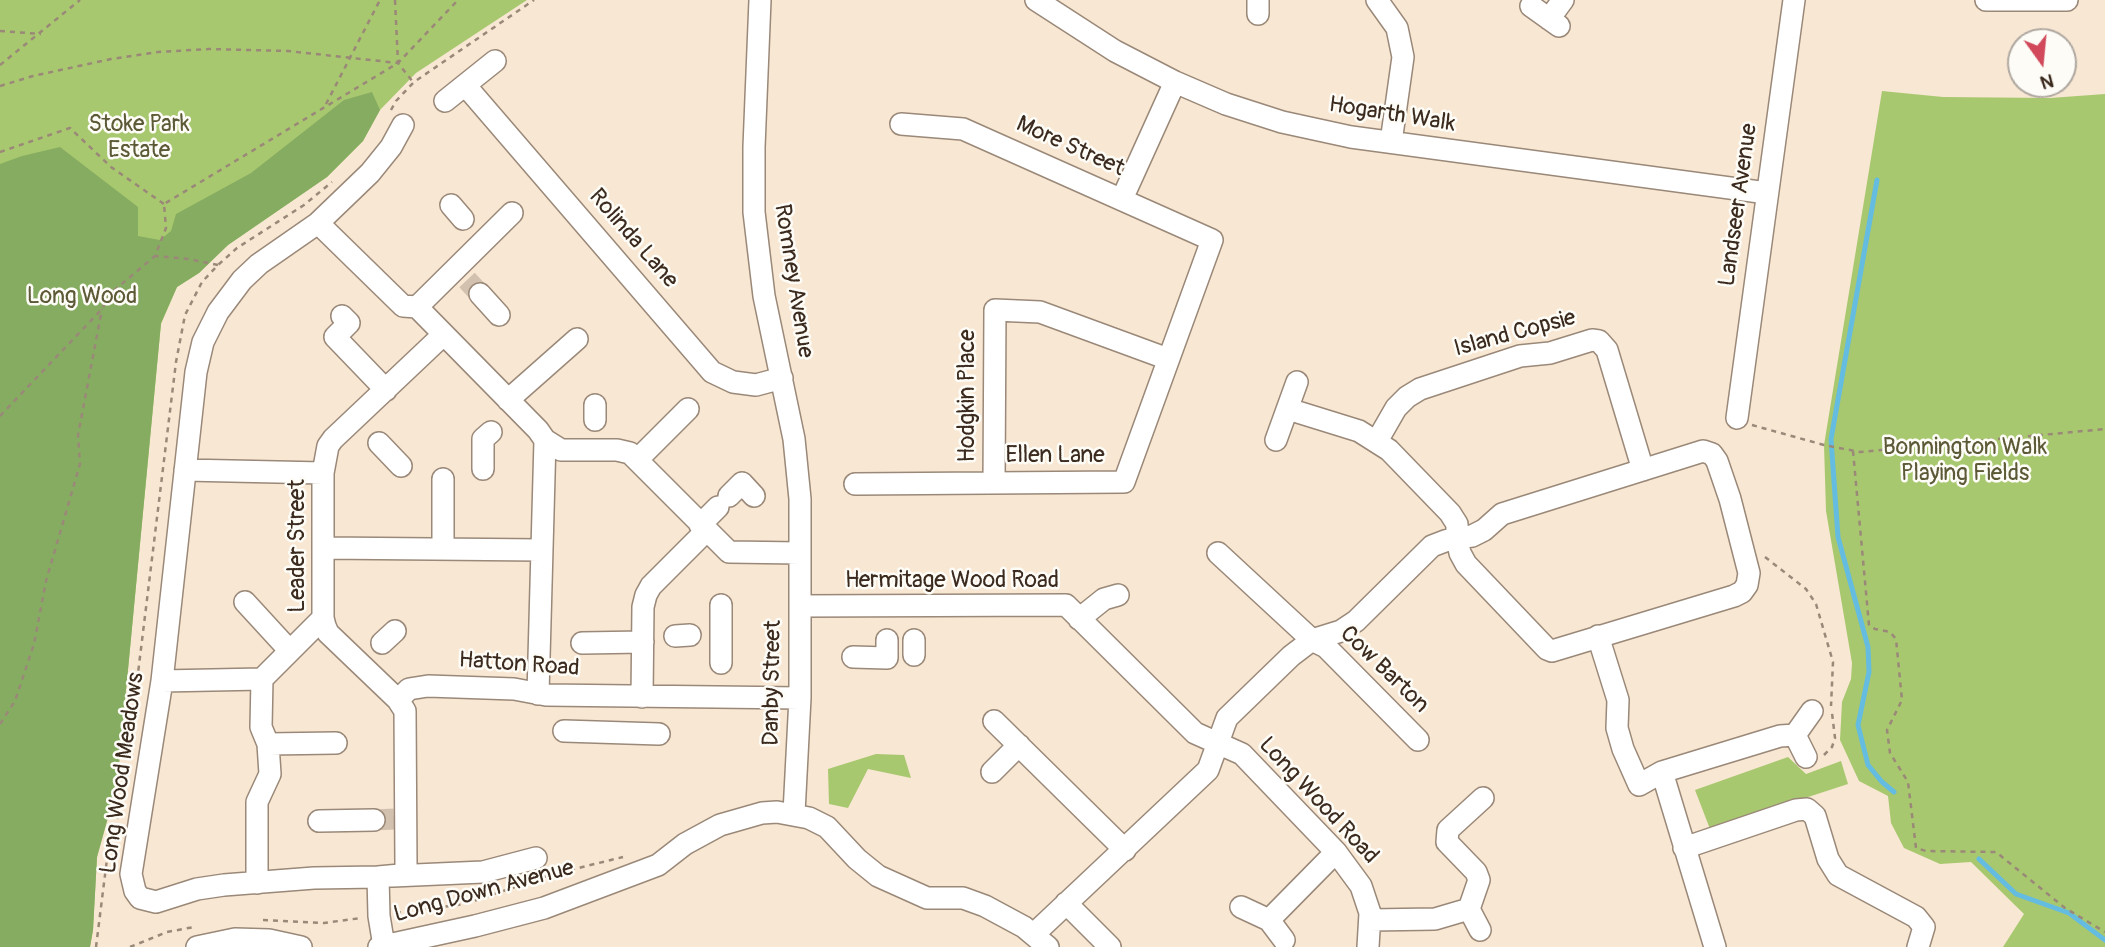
<!DOCTYPE html>
<style>
body{margin:0}
#map{position:relative;width:2105px;height:947px;overflow:hidden;background:#f8e7d3;font-family:Pangolin,sans-serif}
canvas{display:block}
.north{position:absolute;left:2007px;top:28px;width:70px;height:70px;box-sizing:border-box;background:#fdfcf7;border:2px solid #afa8a0;border-radius:50%;rotate:165deg;font-size:19px;font-weight:700;line-height:28px;text-align:center;color:#3b2a1e}
.north::after{content:'';display:block;margin:auto;width:24px;height:32px;background:#d1495b;clip-path:polygon(50% 0,100% 100%,50% 72%,0 100%)}
</style>
<div id="map">
<canvas width="2105" height="947"></canvas>
<div class="north">N</div>
</div>
<script>
const context = document.querySelector('canvas').getContext('2d');
context.lineJoin = 'round';
function fillPath(path, color) { context.fillStyle = color; context.fill(path, 'evenodd'); }
const toPath = rows => new Path2D(rows.map(r => 'M' + r).join(''));
function trace(path, color, width, dash) { context.strokeStyle = color; context.lineWidth = width; context.lineCap = dash ? 'butt' : 'round'; context.setLineDash(dash || []); context.stroke(path); }
function write(font, color, halo, rows, align = 'center') {
  context.font = font + ' Pangolin,sans-serif'; context.lineWidth = 5; context.setLineDash([]); context.textBaseline = 'middle'; context.strokeStyle = halo; context.fillStyle = color; for (const [text, x, y, turn = 0] of rows) {
    context.save(); context.translate(x, y); context.rotate((+turn || 0) * Math.PI / 180); context.textAlign = isNaN(turn) ? turn : align; if (halo) context.strokeText(text, 0, 0); context.fillText(text, 0, 0); context.restore();
  }
}
fillPath(toPath([
 [0,0,527,0,416,73,380,110,363,141,327,177,228,245,199,273,177,287,161,324,117,785,97,857,93,930,90,947,0,947],
 [1882,91,1943,97,2050,98,2105,94,2105,947,2003,947,2024,914,1971,862,1940,864,1904,848,1891,823,1888,796,1859,781,1840,740,1842,702,1851,679,1852,663,1826,511,1824,445],
 [876,754,904,755,911,778,868,769,848,808,829,804,828,769],
 [1788,757,1806,774,1841,761,1848,784,1710,829,1695,790]
]), '#a8c86f');
fillPath(toPath([
 [372,92,380,110,363,141,327,177,228,245,199,273,177,287,161,323,117,785,97,857,93,930,90,947,0,947,0,164,22,156,60,147,138,207,138,236,160,240,171,231,176,214,251,173,344,100]
]), '#86ac62');
trace(toPath([
 [1877,180,1831,439,1838,537,1868,647,1869,672,1858,725,1868,765,1882,782,1894,792],
 [1979,859,2016,894,2069,913,2105,940]
]), '#64bce1', 5);
trace(toPath([
 [467,280,480,294],
 [374,820,394,819]
]), '#d2c1af', 21, [21, 10]);
const minor = toPath([
 [760,0,754,147,754,212,764,296,794,439,800,499,800,698,794,813],
 [1036,0,1115,51,1175,82,1226,104,1282,122,1351,137,1767,193],
 [1258,0,1258,14],
 [1377,0,1397,28,1403,57,1391,142],
 [1986,0,2067,0],
 [1531,6,1559,26],
 [1549,19,1563,0],
 [465,85,712,372,733,382,756,385,782,378],
 [445,101,495,61],
 [1122,199,1175,82],
 [451,205,463,219],
 [318,223,403,306,417,307],
 [480,294,499,315],
 [417,307,538,430,545,440,561,450,617,450,630,453,729,552,800,553],
 [417,307,512,213],
 [342,316,349,323,335,337,386,390],
 [508,400,577,339],
 [1737,418,1794,0],
 [595,420,595,405],
 [1276,440,1297,382],
 [1377,441,1396,408,1407,397,1420,389,1520,356,1550,353,1592,340,1599,341,1607,350,1643,470],
 [379,443,401,466],
 [638,459,688,409],
 [483,469,483,439,491,432],
 [185,470,323,473],
 [994,483,995,310,1040,312,1168,359],
 [855,484,1124,482,1212,240,963,129,901,124],
 [729,496,742,483,754,496],
 [700,525,718,507],
 [324,548,541,550],
 [443,549,443,479],
 [1218,553,1312,640,1326,647,1418,740],
 [245,602,290,651],
 [721,605,721,663],
 [800,606,1066,605,1195,733,1242,754,1336,852,1361,886,1370,913,1368,947],
 [1079,619,1104,599,1118,595],
 [675,636,690,635],
 [1598,636,1618,700,1617,728,1623,749,1639,785,1662,772,1715,947],
 [382,643,395,631],
 [582,643,643,642],
 [914,655,914,640],
 [853,657,887,658,887,640],
 [162,681,262,679,323,618],
 [538,694,545,440],
 [642,697,643,607,646,595,651,586,706,531],
 [398,700,409,689,428,686,514,689,546,695,800,698],
 [994,721,1125,850],
 [564,731,659,734],
 [1795,735,1812,711],
 [268,744,336,743],
 [992,772,1019,745],
 [1662,772,1780,736,1795,735,1806,757],
 [319,821,374,820],
 [1684,848,1796,810,1807,809,1815,816,1828,859,1838,875,1916,917,1924,927,1918,947],
 [393,876,483,872,536,858],
 [378,877,400,875,405,871,406,865,405,711,398,700,328,633,325,626,323,618,323,473,328,446,333,439,443,335],
 [257,883,257,802,270,774,268,744,261,727,262,679],
 [1066,903,1110,947],
 [1241,907,1269,920,1284,940],
 [1269,920,1336,852],
 [1371,920,1435,919,1469,909],
 [1480,930,1469,909,1479,880,1476,872,1447,842,1448,830,1483,798],
 [1034,934,1208,770,1227,718,1291,656,1312,640,1341,631,1356,621,1432,546,1445,541,1457,538,1472,536,1484,530,1502,514,1703,451,1712,454,1717,461,1730,499,1749,573,1747,585,1742,592,1734,596,1552,651,1547,649,1466,564,1460,553,1457,538,1457,524,1450,513,1389,450,1359,431,1288,409],
 [384,946,379,916,378,877,314,878,224,885,197,889,156,902,140,898,135,891,131,874,162,681,196,372,203,342,218,312,242,280,259,264,318,223,370,173,391,147,403,125],
 [197,947,235,939,269,940,301,947],
 [379,947,475,926,544,908,658,865,685,844,720,825,762,813,777,812,809,818,827,827,857,859,878,876,927,898,963,898,985,906,1024,927,1048,947]
]);
trace(minor, '#9a8878', 24);
trace(toPath([
 [395,0,398,63,413,82],
 [0,31,41,34],
 [0,65,80,0],
 [0,86,33,76,111,59,158,52,209,49,288,51,398,63],
 [326,104,380,0],
 [391,110,396,101,414,82,534,0],
 [0,152,70,128,111,167,164,204],
 [218,265,189,259,155,256,166,228,164,204,398,63,458,0],
 [0,416,102,309,111,293,155,256],
 [1752,425,1824,445,1860,452,2105,429],
 [1853,451,1869,625,1875,629,1890,632,1896,639,1902,700,1887,730,1890,753,1908,782,1916,848,1926,851,1996,852,2065,908,2105,932],
 [1765,557,1806,589,1816,604,1833,662,1831,706],
 [0,724,15,701,34,644,46,581,80,464,78,435,102,309],
 [1824,755,1832,747,1835,738,1832,713],
 [396,913,465,904,550,875,623,857],
 [263,920,324,923,361,918],
 [96,947,107,859,123,796,176,362,185,315,202,282,218,265,237,248,304,205,332,182],
 [130,947,167,932,194,927]
]), '#9a8878', 2.5, [5, 5]);
trace(minor, '#fff', 21);
write('23px', '#3b2a1e', '#fdfcf7', [
 ["Hogarth Walk",1392,115,9],
 ["More Street",1070,147,24],
 ["Landseer Avenue",1739,205,-82],
 ["Rolinda Lane",633,239,49],
 ["Romney Avenue",793,281,81],
 ["Island Copsie",1515,334,-15],
 ["Hodgkin Place",968,396,-90],
 ["Ellen Lane",1055,456],
 ["Leader Street",298,546,-90],
 ["Hermitage Wood Road",952,581],
 ["Hatton Road",519,665,4],
 ["Cow Barton",1384,670,44],
 ["Danby Street",773,683,-89],
 ["Long Wood Meadows",123,773,-82],
 ["Long Wood Road",1318,801,47],
 ["Long Down Avenue",484,892,-15]
]);
write('23px', '#5c5936', '#fdfcf7', [
 ["Stoke Park",139,125],
 ["Estate",139,151],
 ["Long Wood",82,297],
 ["Bonnington Walk",1965,448],
 ["Playing Fields",1965,474]
]);
</script>
